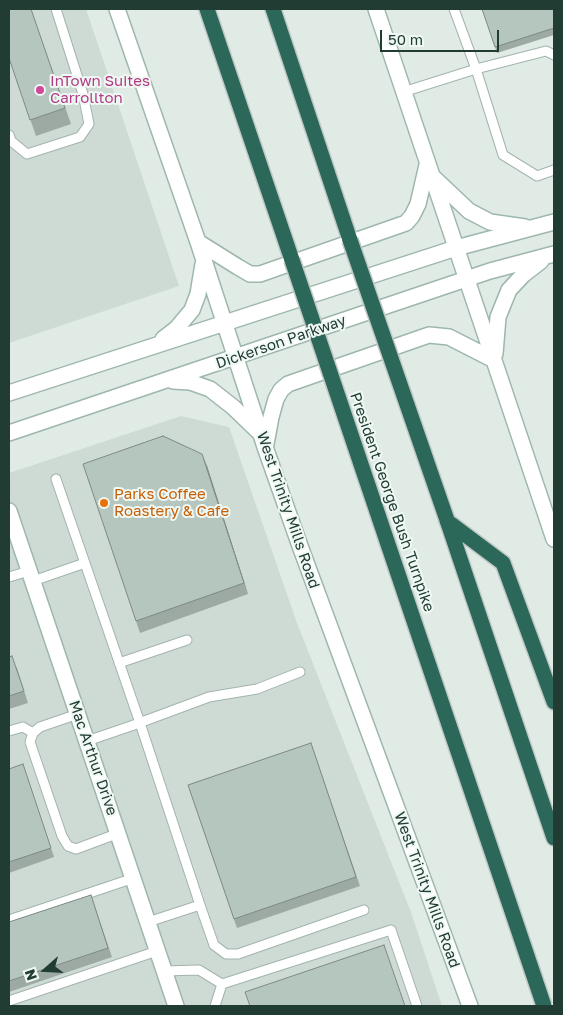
<!DOCTYPE html>
<style>
body{margin:0}
#map{position:relative;width:563px;height:1015px;overflow:hidden;background:#e0ebe6;font-family:"Golos Text",sans-serif}
canvas{display:block}
.frame{position:absolute;inset:0;border:10px solid #203c33;pointer-events:none}
.north{position:absolute;left:20px;top:945px;width:50px;height:50px;-webkit-text-stroke:4px #f0f8f4;paint-order:stroke;rotate:251deg;font-size:14px;font-weight:700;line-height:20px;text-align:center;color:#203c33}
.north::after{content:'';display:block;margin:auto;width:18px;height:22px;background:#203c33;clip-path:polygon(50% 0,100% 100%,50% 72%,0 100%)}
.scale{position:absolute;left:380px;top:30px;width:119px;height:22px;box-sizing:border-box;border:2px solid #203c33;border-top:0;padding-left:6px;font-size:15px;line-height:18px;white-space:nowrap;color:#203c33;-webkit-text-stroke:4px #f0f8f4;paint-order:stroke}
</style>
<div id="map">
<canvas width="563" height="1015"></canvas>
<div class="frame"></div>
<div class="north">N</div>
<div class="scale">50 m</div>
</div>
<script>
const context = document.querySelector('canvas').getContext('2d');
context.lineJoin = 'round';
function fillPath(path, color) { context.fillStyle = color; context.fill(path, 'evenodd'); }
const toPath = rows => new Path2D(rows.map(r => 'M' + r).join(''));
function trace(path, color, width, dash) { context.strokeStyle = color; context.lineWidth = width; context.lineCap = dash ? 'butt' : 'round'; context.setLineDash(dash || []); context.stroke(path); }
function write(font, color, halo, rows, align = 'center') {
  context.font = font + ' "Golos Text",sans-serif'; context.lineWidth = 4; context.setLineDash([]); context.textBaseline = 'middle'; context.strokeStyle = halo; context.fillStyle = color; for (const [text, x, y, turn = 0] of rows) {
    context.save(); context.translate(x, y); context.rotate((+turn || 0) * Math.PI / 180); context.textAlign = isNaN(turn) ? turn : align; if (halo) context.strokeText(text, 0, 0); context.fillText(text, 0, 0); context.restore();
  }
}
fillPath(toPath([
 [9,9,86,9,179,286,9,343],
 [181,416,229,427,297,623,412,915,442,1006,9,1006,9,473]
]), '#cedbd4');
const lane = toPath([
 [454,9,476,69,503,155,537,176,554,170],
 [403,92,476,69,546,51,554,55],
 [9,135,11,141,27,154,80,137,89,124,83,94,56,9],
 [56,479,140,723,200,905,148,922],
 [9,577,29,571],
 [33,581,85,563],
 [119,663,187,640],
 [78,714,40,727,33,733,30,742,62,836,68,846,76,849,119,833],
 [9,731,23,727,33,733],
 [87,741,131,726,209,697,257,689,300,672],
 [200,905,214,945,226,954,238,954,364,910],
 [9,920,134,878],
 [164,971,199,970,222,984,391,930,417,1006],
 [9,1001,157,951],
 [215,1006,222,984]
]);
const secondary = toPath([
 [117,9,198,242,265,447,300,546,470,1006],
 [376,9,554,539],
 [434,178,469,211,490,222,525,227],
 [198,242,238,267,250,274,260,274,406,223,412,216,418,204,427,165],
 [163,339,176,329,192,310,198,294,203,264],
 [495,354,498,317,509,290,523,275,541,261],
 [173,381,190,382,210,389,233,407,258,431],
 [9,393,456,248,554,222],
 [9,433,490,271,554,254],
 [266,444,271,417,276,399,281,390,288,384,429,335,449,337,494,360],
 [9,511,176,1006]
]);
const highway = toPath([
 [207,9,292,260],
 [273,9,350,240],
 [447,520,554,838],
 [447,521,503,563,554,702]
]);
trace(lane, '#a3b3ad', 11);
trace(secondary, '#9eb7ad', 18);
trace(highway, '#c1c8c6', 18);
trace(lane, '#fff', 9);
trace(secondary, '#fff', 15);
trace(highway, '#2c6859', 15);
const highwayBridge = toPath([
 [350,240,447,520],
 [292,260,544,1006]
]);
trace(highwayBridge, '#c1c8c6', 18, []);
trace(highwayBridge, '#2c6859', 15);
fillPath(toPath([
 [31,9,71,124,36,136,9,58],
 [482,9,554,9,554,35,497,53],
 [207,466,248,594,140,633,136,621],
 [9,657,17,668,28,703,9,709],
 [311,743,360,886,237,928,188,785],
 [23,764,54,857,9,873,9,769],
 [91,895,112,957,9,992,9,922]
]), '#9caaa3');
fillPath(toPath([
 [202,454,207,466,248,594,244,583]
]), '#7f8b85');
const building = toPath([
 [9,9,31,9,65,108,30,120,9,58,9,9],
 [482,9,554,9,554,28,495,47,482,9],
 [163,436,202,454,244,583,136,621,83,464,163,436],
 [12,656,24,691,9,696,9,657,12,656],
 [311,743,356,877,234,919,188,785,311,743],
 [23,764,51,848,9,862,9,769,23,764],
 [91,895,108,948,9,981,9,922,91,895],
 [384,945,405,1006,250,1006,245,992,384,945]
]);
fillPath(building, '#b5c6be');
trace(building, '#7f8b85', 1);
for (const [x, y, r, color] of [
 [40,90,5,"#d1479c"],
 [104,503,5,"#e8710a"]
]) { const dot = new Path2D(); dot.arc(x, y, r, 0, 2 * Math.PI); context.fillStyle = color; context.fill(dot); trace(dot, '#f0f8f4', 2); }
write('15px', '#b23c85', '#f0f8f4', [
 ["InTown Suites",50,81],
 ["Carrollton",50,98]
], 'left');
write('15px', '#203c33', '#f0f8f4', [
 ["Dickerson Parkway",281,342,-19],
 ["President George Bush Turnpike",392,502,71],
 ["West Trinity Mills Road",288,510,71],
 ["Mac Arthur Drive",93,758,71],
 ["West Trinity Mills Road",427,890,70]
]);
write('15px', '#c56008', '#f0f8f4', [
 ["Parks Coffee",114,494],
 ["Roastery & Cafe",114,511]
], 'left');
</script>
